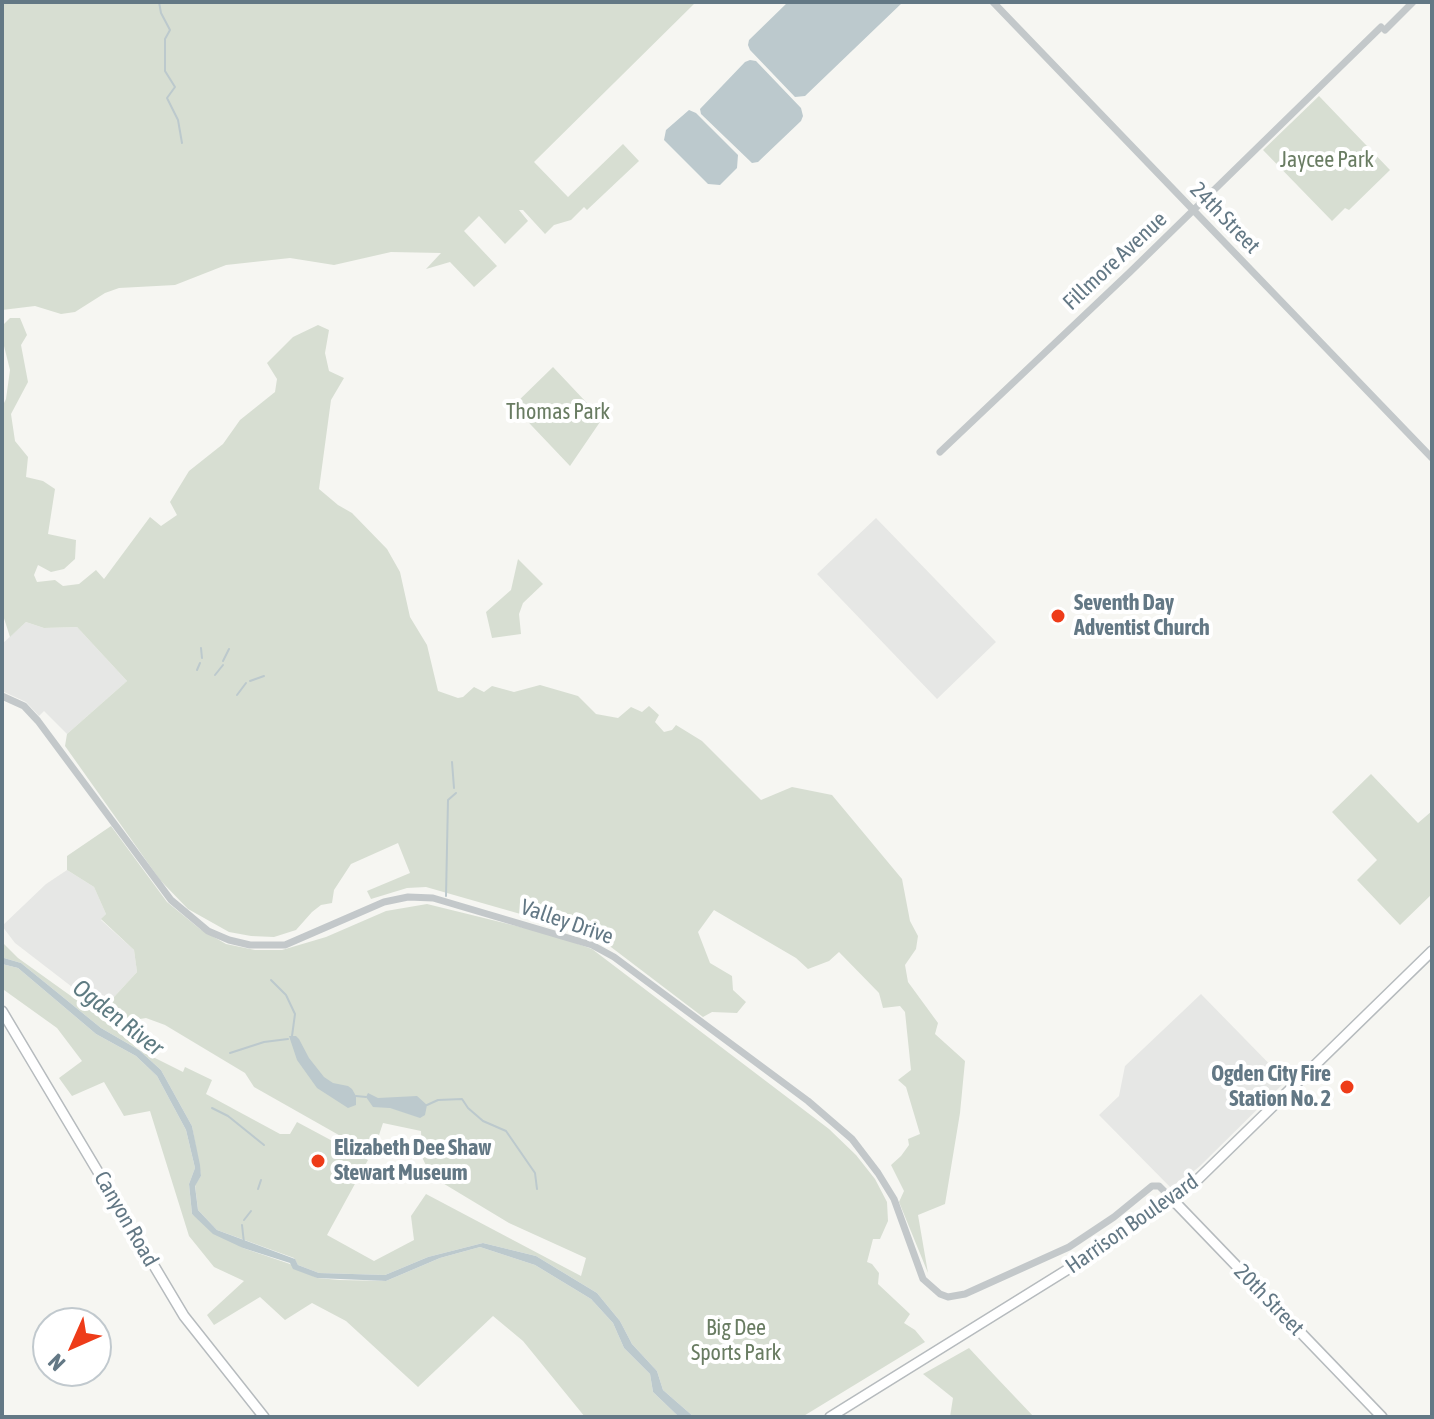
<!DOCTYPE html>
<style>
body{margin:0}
#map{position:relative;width:1434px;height:1419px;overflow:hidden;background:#f6f6f2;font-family:"Asap Condensed",sans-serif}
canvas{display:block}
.frame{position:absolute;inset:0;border:4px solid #637885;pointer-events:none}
.north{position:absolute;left:32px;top:1307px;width:80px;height:80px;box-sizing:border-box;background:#fff;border:2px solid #c1c9ce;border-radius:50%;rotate:225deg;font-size:22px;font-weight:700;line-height:32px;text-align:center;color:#637885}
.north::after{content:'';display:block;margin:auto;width:28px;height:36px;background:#ee3c19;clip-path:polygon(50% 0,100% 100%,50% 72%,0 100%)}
</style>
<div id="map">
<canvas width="1434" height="1419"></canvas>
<div class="frame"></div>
<div class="north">N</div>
</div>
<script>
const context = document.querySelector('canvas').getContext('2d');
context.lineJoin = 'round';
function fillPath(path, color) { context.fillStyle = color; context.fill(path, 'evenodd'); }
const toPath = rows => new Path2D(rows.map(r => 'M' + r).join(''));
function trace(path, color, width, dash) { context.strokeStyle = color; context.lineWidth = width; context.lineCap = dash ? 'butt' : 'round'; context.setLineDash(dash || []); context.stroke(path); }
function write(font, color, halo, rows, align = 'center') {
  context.font = font + ' "Asap Condensed",sans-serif'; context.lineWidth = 8; context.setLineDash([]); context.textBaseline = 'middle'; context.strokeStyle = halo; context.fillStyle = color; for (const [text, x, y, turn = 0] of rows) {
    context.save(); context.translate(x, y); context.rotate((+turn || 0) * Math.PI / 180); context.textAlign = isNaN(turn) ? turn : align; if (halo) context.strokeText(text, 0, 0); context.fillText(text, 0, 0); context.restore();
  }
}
fillPath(toPath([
 [876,518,996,642,937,699,817,574],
 [26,622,44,628,77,627,127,681,67,734,44,711,39,716,26,702,2,691,2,644],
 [67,870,94,887,106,914,101,920,134,950,137,972,102,1010,15,943,2,926,46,884],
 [1201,994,1286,1081,1200,1166,1172,1189,1099,1115,1119,1096,1125,1066]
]), '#e6e7e5');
fillPath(toPath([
 [2,2,696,2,534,162,568,197,623,144,639,161,587,210,584,207,571,220,554,225,545,234,523,210,519,210,528,221,505,244,479,216,464,231,497,266,474,287,450,262,426,269,441,253,391,252,334,265,290,258,226,265,175,285,119,288,105,293,75,312,61,314,35,306,2,310],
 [1319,96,1390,170,1349,210,1345,208,1332,221,1263,150],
 [10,318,20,318,27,335,21,345,28,382,11,414,15,441,28,457,26,477,43,481,55,489,48,534,76,540,75,559,64,569,51,572,38,565,34,575,37,582,55,580,63,586,79,584,96,570,104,579,150,517,161,526,177,515,170,502,189,471,223,444,240,420,275,392,277,379,267,363,293,337,318,325,329,330,325,353,329,371,344,378,331,400,319,489,338,505,352,513,387,549,400,572,410,617,427,645,438,691,458,698,463,697,474,687,484,692,492,686,514,692,540,685,578,696,596,714,618,718,631,707,642,712,649,706,659,715,655,722,664,732,672,730,676,725,702,741,761,800,792,787,832,795,902,879,910,921,918,936,916,949,905,965,908,982,938,1023,935,1034,965,1061,960,1113,945,1204,918,1215,928,1273,899,1202,904,1191,891,1165,901,1156,909,1145,908,1139,920,1134,906,1087,898,1080,911,1070,905,1012,900,1006,883,1008,879,993,839,952,829,961,808,969,796,958,714,910,698,932,710,963,732,976,733,990,746,1002,737,1013,712,1012,703,1017,607,944,580,931,426,887,407,888,371,899,367,891,410,873,398,843,351,864,334,890,332,903,321,905,312,912,296,930,274,937,251,936,229,932,188,909,160,880,65,746,67,734,127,681,77,627,44,628,26,622,10,637,2,612,2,407,6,399,10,370,2,338,2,326],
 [553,367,602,419,570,466,513,406],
 [518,559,543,584,523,603,519,614,521,634,492,638,486,612,511,590],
 [1371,774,1418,823,1432,811,1432,894,1400,925,1357,880,1377,860,1332,812],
 [111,826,167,902,200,929,226,944,255,950,282,950,326,937,386,911,427,904,553,935,592,949,829,1129,856,1155,875,1179,887,1202,888,1221,880,1239,873,1239,867,1262,872,1264,879,1273,878,1284,910,1314,904,1323,915,1330,925,1342,802,1417,694,1417,663,1390,657,1371,632,1344,620,1321,597,1293,536,1256,483,1243,428,1257,385,1275,319,1273,298,1265,294,1258,217,1230,198,1210,195,1185,201,1176,192,1126,161,1070,139,1050,101,1028,21,963,4,958,2,942,18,958,103,1019,139,1050,183,1072,185,1067,212,1080,206,1094,280,1134,290,1134,297,1122,368,1160,327,1235,374,1261,414,1240,411,1216,426,1194,581,1276,586,1258,509,1223,431,1176,422,1157,421,1131,383,1123,378,1138,360,1147,254,1087,245,1073,165,1025,146,1018,122,1022,102,1010,137,972,134,950,101,919,106,914,94,887,67,870,67,856],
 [2,964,18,968,96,1034,136,1056,157,1076,186,1130,195,1168,189,1184,192,1214,243,1248,290,1264,317,1278,340,1280,386,1281,440,1258,480,1247,535,1265,591,1299,613,1323,624,1348,650,1374,653,1392,679,1417,585,1417,523,1341,493,1316,418,1387,346,1321,312,1303,285,1320,260,1297,214,1325,207,1315,244,1281,214,1267,189,1236,150,1111,124,1116,104,1082,72,1096,59,1078,82,1061,57,1028,4,990],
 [969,1348,996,1377,1034,1417,950,1417,953,1398,923,1374]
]), '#d7ded2');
fillPath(toPath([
 [788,2,903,2,805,96,795,97,750,50,748,45,749,40],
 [750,60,756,61,801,108,803,116,801,121,758,162,752,163,701,114,700,109,745,62],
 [689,110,696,113,738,155,737,168,720,185,708,184,664,140,666,130],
 [2,955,4,958,21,963,101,1028,139,1050,161,1070,192,1126,200,1165,201,1176,195,1186,198,1210,217,1230,295,1259,298,1265,319,1273,385,1275,428,1257,483,1243,536,1256,597,1293,620,1321,632,1344,657,1371,663,1390,694,1417,679,1417,653,1392,650,1374,624,1348,613,1323,591,1299,535,1265,480,1247,440,1258,386,1281,317,1278,293,1269,290,1263,243,1248,213,1234,192,1214,189,1184,195,1168,186,1130,157,1076,136,1056,96,1034,18,968,2,964],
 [289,1036,296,1036,299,1039,309,1058,324,1077,333,1083,348,1086,352,1089,356,1096,356,1105,348,1108,317,1088,297,1060],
 [368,1093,378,1098,417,1096,427,1105,425,1115,420,1118,390,1108,373,1107,366,1097]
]), '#bcc9cd');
trace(toPath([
 [159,2,161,13,170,30,165,39,165,71,175,87,167,98,178,120,182,143],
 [201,648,202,658],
 [223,661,229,649],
 [197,670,200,663],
 [215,675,223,665],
 [250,681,264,676],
 [237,695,246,683],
 [452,762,454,788],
 [446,896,448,800,456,793],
 [271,980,286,995,295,1014,292,1036],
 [230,1053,264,1042,288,1039],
 [356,1096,366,1097],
 [427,1105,438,1100,462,1099,468,1108,483,1121,506,1131,535,1173,537,1189],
 [212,1108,228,1116,264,1145],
 [258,1189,261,1180],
 [244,1220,251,1211],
 [242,1225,244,1243]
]), '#bcc9cd', 2);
const major = toPath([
 [2,1011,184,1316,264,1417],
 [1173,1200,1382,1417],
 [830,1417,1107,1245,1190,1187,1432,951]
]);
trace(major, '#b6bbbe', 12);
trace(toPath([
 [993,2,1432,458],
 [1385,30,1413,2],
 [940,452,1130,272,1381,27],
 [2,696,24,706,38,721,171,900,208,931,229,940,250,945,285,945,384,902,408,897,433,898,592,945,614,957,808,1101,852,1139,878,1173,894,1199,923,1279,940,1294,948,1297,965,1294,1069,1247,1114,1217,1152,1186,1159,1186,1173,1200]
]), '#c3c8ca', 7);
trace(major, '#fff', 9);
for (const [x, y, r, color] of [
 [1058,616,8,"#ee3c19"],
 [1347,1087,8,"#ee3c19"],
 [318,1161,8,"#ee3c19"]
]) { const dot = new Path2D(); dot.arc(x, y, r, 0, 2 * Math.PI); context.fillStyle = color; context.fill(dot); trace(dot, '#fff', 3); }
write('22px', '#697c62', '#fff', [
 ["Jaycee Park",1327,160],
 ["Thomas Park",558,412],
 ["Big Dee",736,1328],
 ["Sports Park",736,1353]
]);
write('22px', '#637885', '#fff', [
 ["24th Street",1225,218,46],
 ["Fillmore Avenue",1115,261,-43],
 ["Valley Drive",567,922,19],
 ["Canyon Road",126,1219,60],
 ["Harrison Boulevard",1132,1224,-35],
 ["20th Street",1269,1300,46]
]);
write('bold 22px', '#637885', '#fff', [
 ["Seventh Day",1074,603],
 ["Adventist Church",1074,628],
 ["Ogden City Fire",1331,1074,"right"],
 ["Station No. 2",1331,1099,"right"],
 ["Elizabeth Dee Shaw",334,1148],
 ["Stewart Museum",334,1173]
], 'left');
write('italic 24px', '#5e7b82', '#fff', [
 ["Ogden River",118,1018,38]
]);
</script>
